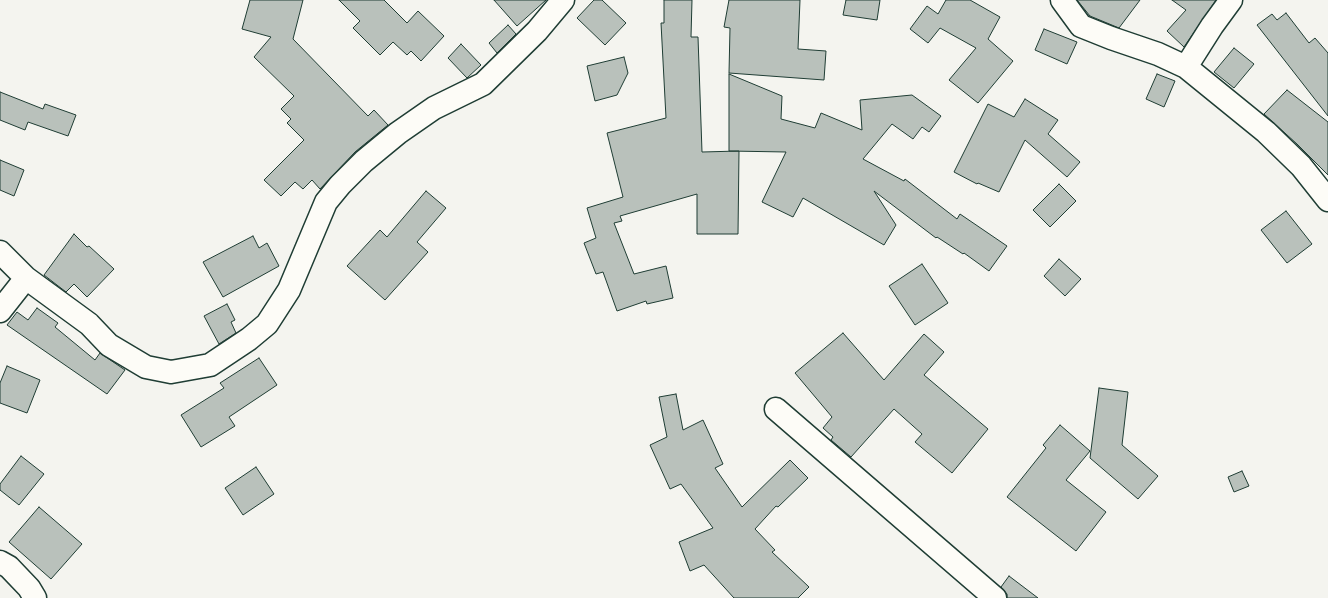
<!DOCTYPE html>
<style>
body{margin:0}
canvas{display:block;background:#f4f4ef}
</style>
<canvas width="1328" height="598"></canvas>
<script>
const context = document.querySelector('canvas').getContext('2d');
context.lineJoin = 'round';
function fillPath(path, color) { context.fillStyle = color; context.fill(path, 'evenodd'); }
const toPath = rows => new Path2D(rows.map(r => 'M' + r).join(''));
function trace(path, color, width, dash) { context.strokeStyle = color; context.lineWidth = width; context.lineCap = dash ? 'butt' : 'round'; context.setLineDash(dash || []); context.stroke(path); }
const building = toPath([
 [250,0,303,0,293,39,368,116,374,110,388,125,355,152,320,189,312,180,303,189,295,182,281,196,264,180,304,140,287,123,291,119,281,109,294,96,254,57,271,37,242,29,250,0],
 [339,0,384,0,407,23,418,11,444,36,421,61,411,51,407,55,393,42,380,55,353,28,360,21,339,0],
 [494,0,546,0,517,26,494,0],
 [594,0,602,0,626,23,605,45,577,18,594,0],
 [664,0,692,0,691,37,698,37,702,152,739,151,738,234,697,234,697,194,620,216,622,221,614,223,634,274,666,266,673,298,647,304,646,301,617,311,603,272,596,274,584,243,596,238,587,208,623,197,607,133,666,118,661,23,664,23,664,0],
 [729,0,800,0,798,49,826,51,824,80,729,73,730,28,724,27,729,0],
 [846,0,880,0,877,20,843,15,846,0],
 [946,0,970,0,1000,17,988,39,1013,61,978,103,949,80,976,48,940,28,928,43,910,29,927,6,938,14,946,0],
 [1077,0,1140,0,1119,28,1090,16,1077,0],
 [1172,0,1216,0,1184,47,1167,31,1186,10,1172,0],
 [1286,13,1309,43,1315,38,1328,53,1328,116,1257,25,1272,14,1277,20,1286,13],
 [508,25,516,34,497,53,489,43,508,25],
 [1044,29,1077,42,1067,64,1035,50,1044,29],
 [461,44,481,65,467,78,448,58,461,44],
 [1234,48,1254,64,1234,88,1214,72,1234,48],
 [624,57,628,73,617,95,595,101,587,66,624,57],
 [729,74,782,96,781,119,815,128,821,113,862,130,860,100,912,95,941,116,929,132,922,127,913,139,892,124,863,159,904,181,905,179,957,219,960,214,1007,246,989,271,964,253,963,254,937,237,936,238,874,191,896,225,884,245,803,198,793,217,762,202,786,152,729,151,729,74],
 [1157,74,1175,81,1164,107,1146,99,1157,74],
 [1287,90,1328,122,1328,175,1297,144,1264,114,1287,90],
 [0,92,43,109,45,104,76,115,68,136,28,122,25,130,0,120,0,92],
 [1025,99,1058,120,1048,134,1080,162,1067,177,1025,140,999,192,978,183,977,184,954,172,988,104,1014,117,1025,99],
 [0,160,24,170,14,196,0,190,0,160],
 [1059,184,1076,201,1050,227,1033,210,1059,184],
 [426,191,446,208,417,242,428,252,385,300,347,266,380,230,387,237,426,191],
 [1286,211,1312,244,1287,263,1261,230,1286,211],
 [74,234,87,247,89,246,114,269,87,297,74,284,66,292,44,275,74,234],
 [253,236,259,248,267,243,279,266,223,297,203,262,253,236],
 [1059,259,1081,279,1065,296,1044,276,1059,259],
 [922,264,948,303,915,325,889,286,922,264],
 [227,304,235,320,231,322,236,333,219,344,204,316,227,304],
 [37,308,58,323,55,327,95,360,100,353,125,370,107,394,7,325,17,312,28,320,37,308],
 [843,333,884,380,924,334,944,352,924,375,988,429,952,473,915,442,922,434,894,409,851,457,831,440,833,437,823,428,832,417,795,373,843,333],
 [259,358,277,385,229,417,235,426,201,447,181,415,224,388,220,383,259,358],
 [7,366,40,380,27,413,0,403,0,383,7,366],
 [1099,388,1128,392,1122,445,1158,476,1138,499,1090,458,1099,388],
 [676,394,683,430,703,420,723,464,715,468,742,507,790,460,808,478,778,507,776,506,755,529,775,550,772,552,809,587,798,598,734,598,704,565,690,571,679,542,713,528,681,484,670,489,650,445,667,437,659,397,676,394],
 [1060,425,1090,451,1066,480,1106,512,1076,551,1007,497,1046,448,1043,445,1060,425],
 [21,456,44,474,19,505,0,490,0,484,21,456],
 [256,467,274,494,243,515,225,488,256,467],
 [1242,471,1249,486,1234,492,1228,477,1242,471],
 [39,507,82,544,51,579,9,542,39,507],
 [1009,576,1038,598,1007,598,1007,594,1001,587,1009,576]
]);
fillPath(building, '#b9c1bb');
trace(building, '#1f3d34', 1);
const minor = toPath([
 [1062,0,1081,26,1111,38,1158,54,1186,67,1266,132,1301,166,1328,200],
 [1186,67,1212,26,1231,0],
 [0,252,26,278,89,324,109,345,146,367,171,372,210,365,249,339,267,324,289,290,326,202,340,185,364,161,398,133,434,108,483,84,537,31,563,0],
 [0,311,26,278],
 [776,409,995,598],
 [0,562,9,567,29,588,35,598]
]);
trace(minor, '#1f3d34', 25);
trace(minor, '#fdfcf7', 22);
</script>
